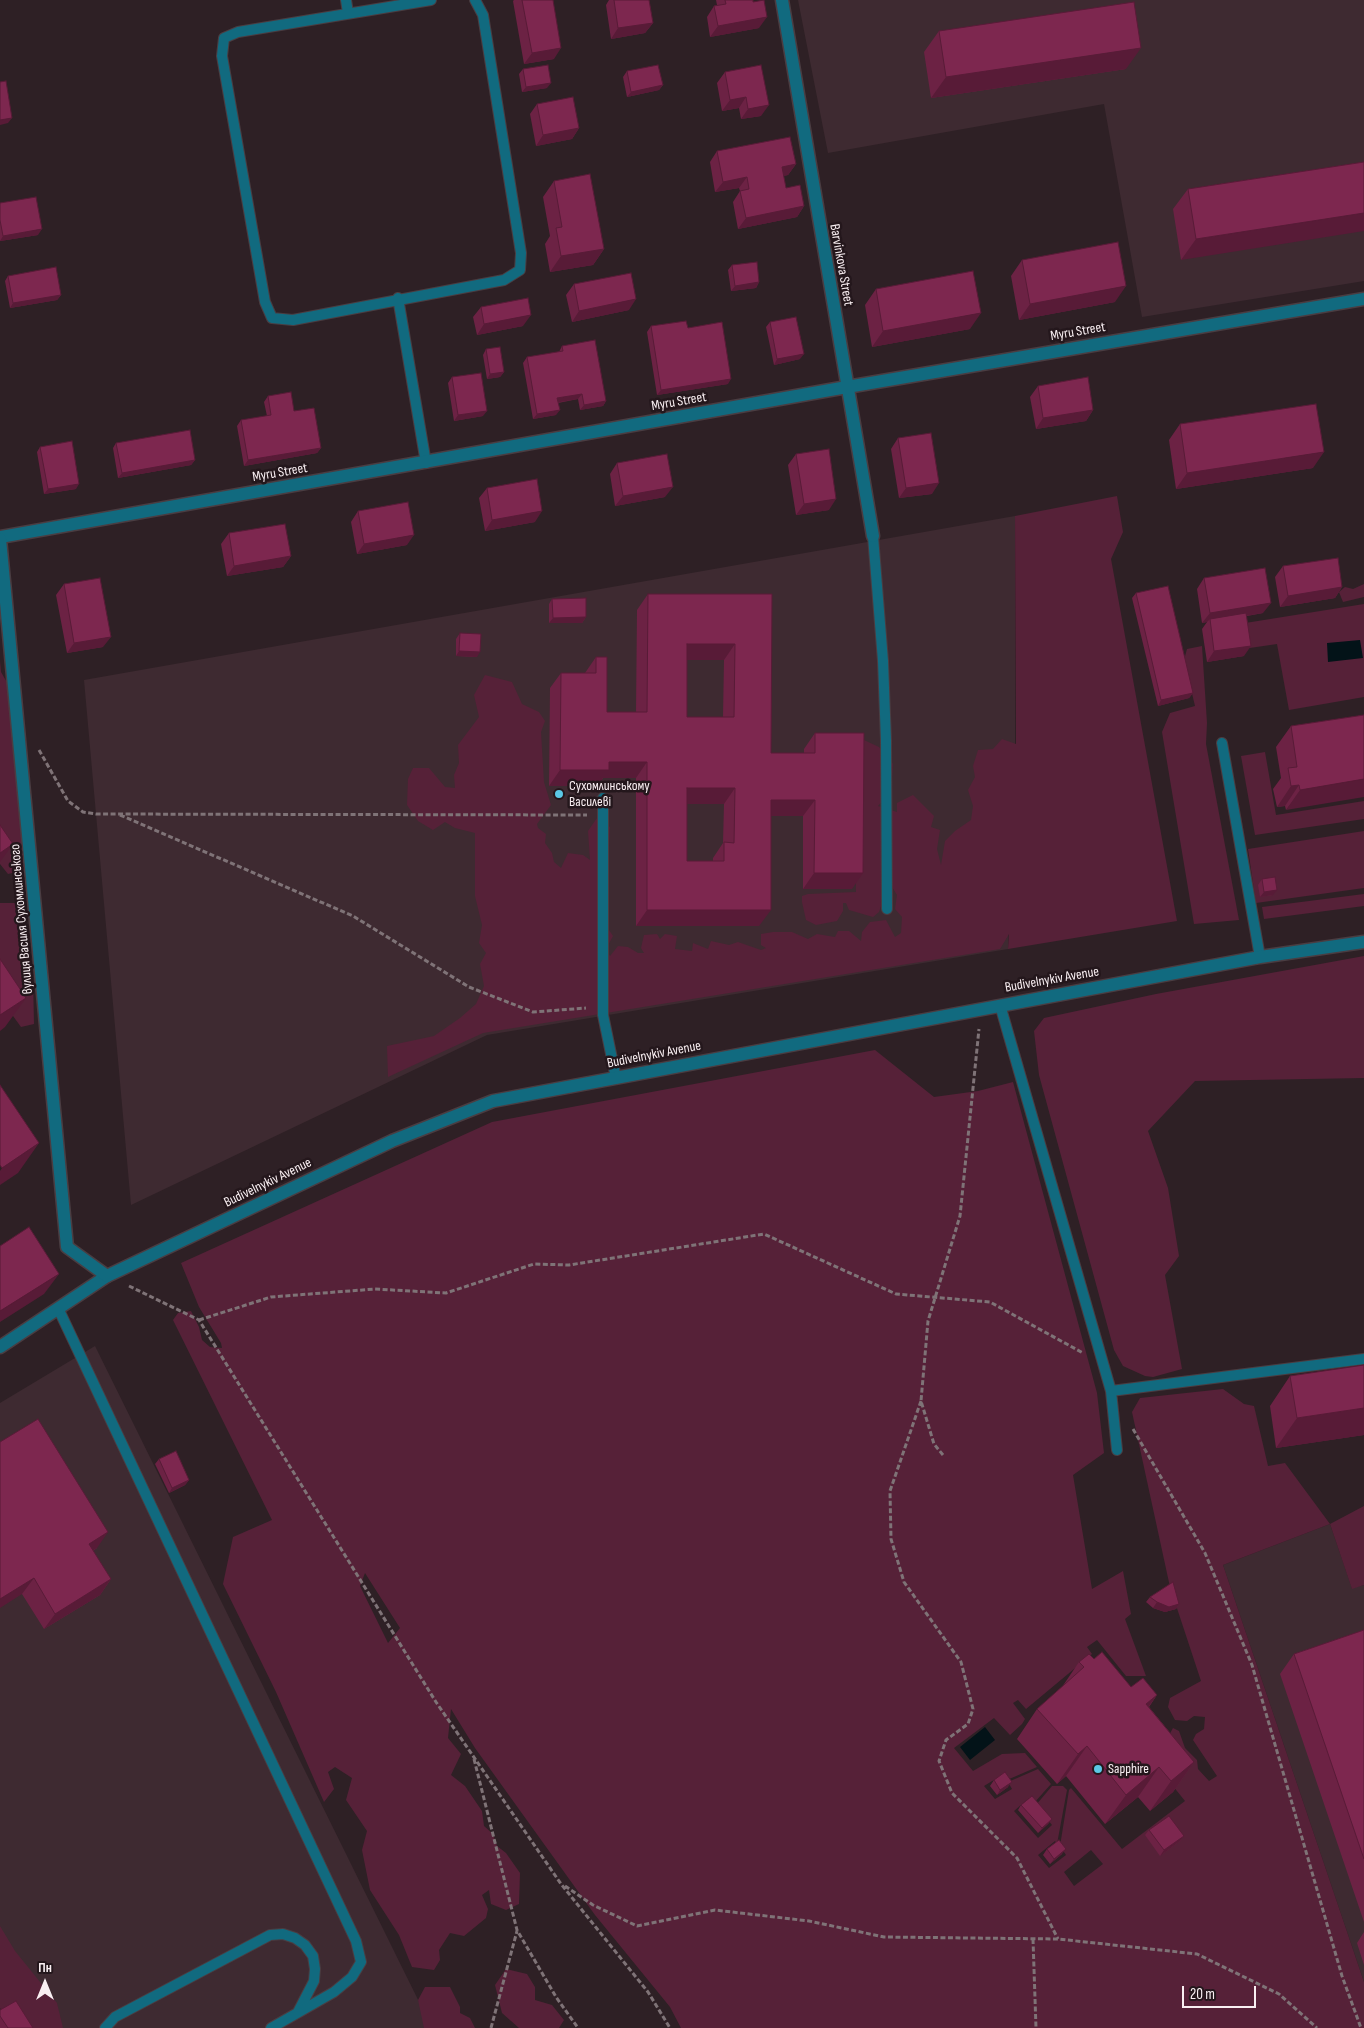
<!DOCTYPE html>
<meta charset="utf-8">
<style>
body{margin:0}
#map{position:relative;width:1364px;height:2028px;overflow:hidden;background:#2e2025;font-family:"Sofia Sans Condensed",sans-serif}
canvas{display:block}
.north{position:absolute;left:20px;top:1958px;width:50px;height:50px;-webkit-text-stroke:4px #24171c;paint-order:stroke;rotate:0deg;font-size:14px;font-weight:700;line-height:20px;text-align:center;color:#f9eff2}
.north::after{content:'';display:block;margin:auto;width:18px;height:22px;background:#f9eff2;clip-path:polygon(50% 0,100% 100%,50% 72%,0 100%)}
.scale{position:absolute;left:1182px;top:1986px;width:74px;height:22px;box-sizing:border-box;border:2px solid #f9eff2;border-top:0;padding-left:6px;font-size:15px;line-height:18px;white-space:nowrap;color:#f9eff2;-webkit-text-stroke:4px #24171c;paint-order:stroke}
</style>
<div id="map">
<canvas width="1364" height="2028"></canvas>
<div class="north">Пн</div>
<div class="scale">20 m</div>
</div>
<script>
const context = document.querySelector('canvas').getContext('2d');
context.lineJoin = 'round';
function fillPath(path, color) { context.fillStyle = color; context.fill(path, 'evenodd'); }
const toPath = rows => new Path2D(rows.map(r => 'M' + r).join(''));
function trace(path, color, width, dash) { context.strokeStyle = color; context.lineWidth = width; context.lineCap = dash ? 'butt' : 'round'; context.setLineDash(dash || []); context.stroke(path); }
function write(font, color, halo, rows, align = 'center') {
  context.font = font + ' "Sofia Sans Condensed",sans-serif'; context.lineWidth = 5; context.setLineDash([]); context.textBaseline = 'middle'; context.strokeStyle = halo; context.fillStyle = color; for (const [text, x, y, turn = 0] of rows) {
    context.save(); context.translate(x, y); context.rotate((+turn || 0) * Math.PI / 180); context.textAlign = isNaN(turn) ? turn : align; if (halo) context.strokeText(text, 0, 0); context.fillText(text, 0, 0); context.restore();
  }
}
fillPath(toPath([
 [798,0,1364,0,1364,281,1142,317,1104,104,828,153],
 [1015,516,1015,752,1008,949,487,1035,131,1205,84,680],
 [95,1346,432,2028,25,2028,0,1983,0,1403],
 [1330,1524,1352,1588,1364,1585,1364,1982,1223,1565]
]), '#3e2a31');
fillPath(toPath([
 [1117,496,1123,532,1111,559,1177,921,1008,949,1009,934,1000,949,483,1033,388,1077,387,1046,434,1036,460,1018,476,1004,484,986,480,964,486,953,479,943,482,925,475,896,475,833,455,828,445,822,433,830,418,821,407,805,408,779,413,768,429,768,445,787,455,788,454,775,459,763,458,745,479,717,474,695,485,675,512,682,522,704,539,712,545,721,541,732,544,782,551,805,537,824,538,828,546,834,545,843,552,853,554,862,561,868,568,853,583,855,590,860,588,831,597,818,610,827,606,903,607,927,613,936,606,949,610,956,618,946,628,947,638,953,644,953,641,948,644,935,657,934,660,939,665,934,677,936,675,949,692,951,693,943,708,949,711,941,729,945,738,942,761,950,766,948,761,945,761,934,773,932,792,932,808,939,817,934,835,937,838,931,849,931,861,941,862,932,870,922,886,920,895,937,901,933,902,917,895,909,897,895,891,885,883,900,879,912,873,917,849,910,846,903,843,903,843,911,837,921,816,925,806,920,802,902,802,896,808,894,856,892,854,741,864,740,879,747,893,764,891,791,878,806,897,812,897,803,913,795,934,816,931,827,940,830,937,849,941,865,945,841,955,831,971,820,973,806,968,790,975,777,973,766,978,750,993,749,1002,739,1016,744,1015,516],
 [1364,584,1364,597,1343,602,1339,592,1345,587,1353,589],
 [1364,604,1364,697,1289,710,1277,644,1243,649,1239,624],
 [1202,646,1207,723,1206,744,1239,920,1194,924,1162,732,1170,713,1195,706,1184,660,1187,649],
 [0,661,1,672,9,686,24,870,8,874,0,864],
 [1265,752,1276,815,1364,801,1364,819,1255,835,1241,756],
 [1364,831,1364,888,1256,903,1248,849],
 [1364,894,1364,906,1264,919,1262,907],
 [0,903,22,903,33,978,34,1024,21,1027,0,998],
 [1364,956,1364,1078,1195,1081,1148,1131,1168,1188,1179,1256,1165,1275,1182,1369,1153,1377,1145,1376,1123,1366,1114,1350,1039,1075,1034,1031,1044,1018,1156,994],
 [875,1050,934,1097,978,1091,1013,1082,1097,1393,1104,1453,1073,1475,1092,1589,1123,1571,1131,1614,1125,1619,1146,1676,1126,1676,1097,1640,1087,1647,1092,1654,1026,1709,1018,1700,1013,1703,1025,1719,1022,1724,1010,1735,994,1718,954,1748,973,1771,1002,1754,1025,1753,1037,1767,1007,1780,1002,1775,984,1786,995,1799,1012,1789,1008,1782,1038,1769,1051,1784,1034,1803,1029,1798,1014,1811,1038,1838,1052,1825,1036,1805,1052,1786,1063,1786,1067,1790,1057,1844,1055,1841,1038,1855,1049,1868,1066,1855,1060,1846,1069,1790,1071,1788,1122,1849,1185,1801,1148,1755,1163,1746,1173,1728,1179,1731,1185,1748,1197,1760,1198,1769,1209,1781,1217,1776,1193,1740,1196,1734,1204,1729,1205,1717,1194,1716,1187,1721,1175,1720,1168,1707,1170,1698,1201,1681,1170,1587,1132,1412,1140,1398,1223,1389,1244,1404,1254,1406,1268,1466,1285,1463,1330,1524,1364,1506,1364,1585,1352,1589,1330,1524,1223,1565,1364,1982,1364,2028,681,2028,670,2007,595,1915,475,1748,451,1709,448,1738,461,1754,451,1775,465,1786,482,1811,484,1826,493,1834,497,1846,506,1853,520,1873,519,1904,506,1910,491,1904,489,1890,482,1895,488,1909,486,1918,464,1936,450,1933,439,1950,440,1960,434,1970,412,1967,399,1935,370,1890,362,1850,367,1831,346,1800,352,1778,335,1767,328,1772,334,1789,324,1802,276,1692,223,1584,233,1537,272,1520,173,1320,178,1313,191,1311,199,1327,202,1340,210,1347,222,1348,221,1343,199,1307,181,1263,492,1122],
 [365,1573,400,1628,388,1643,360,1586],
 [1091,1850,1103,1864,1074,1886,1064,1872],
 [0,1926,15,1951,57,2003,63,2028,12,2028,5,2016,0,2008],
 [506,1969,527,1974,535,1987,535,2000,552,2005,564,2020,559,2028,519,2028,502,2013,495,1985],
 [425,1987,450,1987,460,2007,460,2013,470,2018,475,2028,424,2028,418,2000]
]), '#562138');
fillPath(toPath([
 [1360,640,1363,658,1328,662,1327,643],
 [985,1727,995,1740,970,1760,960,1747]
]), '#031318');
const service = toPath([
 [346,0,348,13],
 [431,0,238,32,224,38,222,56,265,302,272,318,293,320,504,280,520,270,521,253,483,15,475,0],
 [398,298,426,463],
 [873,536,883,661,886,741,887,909],
 [1222,743,1260,957],
 [603,798,603,1015,616,1078],
 [1000,1005,1111,1391,1117,1450],
 [58,1308,356,1941,361,1962,352,1977,334,1992,271,2028],
 [1111,1391,1364,1359],
 [105,2028,115,2017,270,1935,283,1934,295,1938,305,1945,313,1956,315,1969,314,1981,298,2012]
]);
const minor = toPath([
 [782,0,873,536],
 [0,537,847,387,1364,299],
 [0,1347,107,1276]
]);
const tertiary = toPath([
 [0,539,67,1247,107,1276,392,1141,493,1101,1260,957,1364,942]
]);
trace(service, '#4a3d42', 12);
trace(minor, '#4a3d42', 15);
trace(tertiary, '#4a3d42', 15);
trace(toPath([
 [39,750,68,801,83,812,96,814,587,815],
 [120,815,353,916,469,987,533,1012,586,1008],
 [129,1286,199,1320,436,1702,561,1884,648,1992,670,2028],
 [199,1320,271,1297,375,1289,446,1293,534,1264,569,1265,764,1234,896,1294,990,1302,1083,1353],
 [921,1401,890,1491,891,1539,904,1582,961,1662,973,1709,968,1724,946,1740,939,1761,952,1793,1017,1858,1058,1939],
 [1133,1429,1205,1553,1252,1665,1342,1976,1361,2028],
 [943,1455,934,1444,921,1401,928,1321,960,1216,979,1029],
 [474,1759,517,1930,556,1997,578,2028],
 [565,1886,593,1905,637,1926,715,1910,809,1921,884,1937,1058,1939,1197,1954,1279,1994,1317,2028],
 [1033,1939,1036,2028],
 [491,2028,517,1931]
]), '#7f7377', 3, [5, 2.5]);
trace(service, '#116a7f', 10);
trace(minor, '#116a7f', 12);
trace(tertiary, '#116a7f', 12);
fillPath(toPath([
 [514,0,553,0,554,59,524,64,513,1],
 [609,0,649,0,653,23,645,33,611,39,606,5],
 [716,0,753,0,759,28,710,37,707,17,714,6,717,5],
 [939,31,1126,69,931,98,924,52],
 [523,69,547,88,522,92,519,74],
 [627,71,663,85,659,90,627,97,623,77],
 [725,72,761,116,741,119,739,108,722,111,717,83],
 [537,104,579,128,572,139,536,146,530,114],
 [717,151,796,164,788,175,783,176,786,188,804,206,797,217,738,229,733,202,740,191,739,188,715,192,710,162],
 [1364,162,1181,260,1173,209,1188,189],
 [554,181,604,249,593,265,550,272,545,244,550,236,543,197],
 [0,203,38,235,0,241],
 [1022,260,1115,302,1019,320,1011,276],
 [732,265,759,282,756,288,731,291,728,270],
 [8,276,61,295,57,300,10,308,5,281],
 [574,284,629,310,572,322,566,295],
 [876,289,970,329,872,347,865,305],
 [481,307,523,326,477,335,473,317],
 [770,322,800,359,774,365,766,327],
 [651,326,688,328,728,384,657,395,647,332],
 [562,346,606,401,603,406,580,410,578,399,558,403,556,415,533,419,523,363,527,357,559,352],
 [486,349,504,372,500,377,487,379,483,355],
 [452,377,483,416,454,421,448,383],
 [1038,386,1093,410,1086,421,1036,429,1030,397],
 [268,396,321,448,317,453,244,466,237,426,241,420,267,416,264,402],
 [1180,424,1313,468,1176,489,1169,440],
 [898,438,932,494,899,498,891,449],
 [116,443,195,460,191,465,118,478,113,448],
 [40,447,76,489,44,494,37,452],
 [796,454,829,510,796,515,788,465],
 [617,463,665,497,615,506,610,474],
 [487,488,535,522,485,531,479,498],
 [358,511,407,545,357,554,351,522],
 [229,533,291,556,283,567,227,576,221,544],
 [1283,566,1342,587,1335,598,1280,607,1275,577],
 [1204,578,1263,613,1247,616,1244,656,1207,662,1202,629,1207,622,1202,623,1197,589],
 [64,584,103,647,67,653,56,595],
 [1136,593,1193,693,1189,698,1158,706,1132,598],
 [648,594,772,594,771,753,804,753,804,749,815,733,852,889,803,889,803,816,771,816,759,926,636,926,636,778,603,778,598,786,549,786,550,688,561,673,585,673,596,657,607,712,636,712,637,610],
 [687,660,724,660,723,717,687,717],
 [687,804,724,804,723,843,713,858,713,861,687,861],
 [552,599,586,617,582,623,549,623,549,604],
 [460,633,477,657,456,656,456,639],
 [1364,715,1286,810,1285,806,1277,807,1273,789,1281,778,1276,747,1291,726],
 [1262,879,1273,895,1260,897,1258,885],
 [1364,1365,1364,1435,1276,1448,1270,1406,1290,1376],
 [0,1442,97,1548,93,1551,111,1579,100,1595,44,1629,22,1594],
 [159,1459,189,1480,185,1485,169,1493,155,1464],
 [1150,1597,1179,1604,1176,1609,1165,1612,1153,1608,1146,1602],
 [1364,1630,1364,1922,1280,1674,1294,1654],
 [1094,1659,1131,1687,1157,1695,1149,1707,1194,1762,1173,1792,1150,1811,1138,1797,1105,1824,1066,1776,1057,1784,1017,1739,1037,1709,1062,1687,1079,1662],
 [994,1780,1008,1787,997,1795,990,1786],
 [1021,1805,1052,1819,1048,1824,1038,1833,1018,1810],
 [1149,1830,1184,1836,1180,1841,1160,1856,1145,1835],
 [1047,1849,1062,1854,1050,1864,1043,1855],
 [1364,1932,1364,1965,1357,1943],
 [0,2010,33,2028,0,2028]
]), '#6c2244');
fillPath(toPath([
 [767,17,759,28,710,37,718,26],
 [653,23,645,33,611,39,618,28],
 [561,48,554,59,524,64,532,53],
 [1141,48,1126,69,931,98,946,77],
 [551,83,547,88,522,92,526,87],
 [663,85,659,90,627,97,631,92],
 [746,97,739,108,722,111,730,100],
 [769,105,761,116,741,119,748,109],
 [12,118,8,123,0,125,0,120],
 [579,128,572,139,536,146,543,135],
 [796,164,788,175,774,178,782,167],
 [747,177,739,188,715,192,723,182],
 [804,206,797,217,738,229,746,218],
 [1364,213,1364,231,1181,260,1196,239],
 [42,229,38,235,0,241,3,236],
 [604,249,593,265,550,272,561,256],
 [759,282,756,288,731,291,735,286],
 [1126,286,1115,302,1019,320,1030,304],
 [61,295,57,300,10,308,13,303],
 [636,299,629,310,572,322,579,311],
 [981,313,970,329,872,347,883,331],
 [531,315,523,326,477,335,484,324],
 [804,354,800,359,774,365,777,359],
 [504,372,500,377,487,379,490,374],
 [731,379,728,384,657,395,661,390],
 [582,394,578,399,554,403,557,398],
 [606,401,603,406,580,410,584,405],
 [560,410,556,415,533,419,537,414],
 [1093,410,1086,421,1036,429,1043,418],
 [487,411,483,416,454,421,458,415],
 [321,448,317,453,244,466,248,460],
 [1324,452,1313,468,1176,489,1187,473],
 [195,460,191,465,118,478,122,473],
 [939,483,932,494,899,498,906,488],
 [79,484,76,489,44,494,48,489],
 [673,487,665,497,615,506,623,496],
 [836,499,829,510,796,515,804,504],
 [542,511,535,522,485,531,492,520],
 [414,535,407,545,357,554,364,544],
 [291,556,283,567,227,576,234,566],
 [1342,587,1335,598,1280,607,1288,596],
 [1271,603,1263,613,1210,622,1210,619,1207,622,1202,623,1210,613],
 [586,617,582,623,549,623,553,618],
 [111,637,103,647,67,653,74,643],
 [687,644,735,644,724,660,676,660],
 [1251,646,1244,656,1207,662,1214,651],
 [459,651,480,652,477,657,456,656],
 [1193,693,1189,698,1158,706,1161,700],
 [609,762,647,762,636,778,603,778,598,786,549,786,560,770],
 [1364,779,1364,797,1286,810,1300,790],
 [1299,785,1285,806,1277,807,1291,786],
 [687,788,735,788,724,804,676,804],
 [771,800,815,800,803,816,760,816],
 [13,844,0,862,0,853],
 [814,873,863,873,852,889,803,889],
 [1277,890,1273,895,1260,897,1264,892],
 [647,910,771,910,759,926,636,926],
 [26,998,5,1027,0,1031,0,1015],
 [39,1143,18,1173,0,1185,0,1171,2,1168],
 [59,1274,44,1294,0,1322,0,1311],
 [1364,1408,1364,1435,1276,1448,1297,1418],
 [189,1480,185,1485,169,1493,172,1488],
 [108,1532,97,1548,78,1560,89,1544],
 [34,1578,22,1594,0,1608,0,1599],
 [111,1579,100,1595,44,1629,55,1614],
 [1157,1602,1179,1604,1176,1609,1165,1612,1153,1608],
 [1157,1695,1136,1724,1146,1704],
 [1087,1746,1066,1776,1057,1784,1078,1754],
 [1194,1762,1173,1792,1150,1811,1171,1781],
 [1159,1767,1138,1797,1105,1824,1126,1795],
 [1012,1782,1008,1787,997,1795,1000,1790],
 [1052,1819,1048,1824,1038,1833,1042,1828],
 [1184,1836,1180,1841,1160,1856,1164,1850],
 [1066,1849,1062,1854,1050,1864,1054,1859]
]), '#581b37');
const building = toPath([
 [522,0,553,0,561,48,532,53,522,0],
 [614,0,649,0,653,23,618,28,614,0],
 [725,0,753,0,753,2,764,0,767,17,718,26,714,6,726,4,725,0],
 [1134,2,1141,48,946,77,939,31,1134,2],
 [548,65,551,83,526,87,523,69,548,65],
 [658,65,663,85,631,92,627,71,658,65],
 [761,65,769,105,748,109,746,97,730,100,725,72,761,65],
 [6,81,12,118,0,120,0,82,6,81],
 [573,97,579,128,543,135,537,104,573,97],
 [790,137,796,164,782,167,786,188,800,185,804,206,746,218,740,191,749,189,747,177,723,182,717,151,790,137],
 [1364,162,1364,213,1196,239,1188,189,1364,162],
 [590,174,604,249,561,256,556,228,562,227,554,181,590,174],
 [36,197,42,229,3,236,0,220,0,203,36,197],
 [1118,242,1126,286,1030,304,1022,260,1118,242],
 [757,262,759,282,735,286,732,265,757,262],
 [56,267,61,295,13,303,8,276,56,267],
 [973,271,981,313,883,331,876,289,973,271],
 [631,273,636,299,579,311,574,284,631,273],
 [528,298,531,315,484,324,481,307,528,298],
 [796,317,804,354,777,359,770,322,796,317],
 [686,321,688,328,722,322,731,379,661,390,651,326,686,321],
 [595,340,606,401,584,405,582,394,557,398,560,410,537,414,527,357,563,351,562,346,595,340],
 [500,347,504,372,490,374,486,349,500,347],
 [481,373,487,411,458,415,452,377,481,373],
 [1088,377,1093,410,1043,418,1038,386,1088,377],
 [291,392,294,411,314,408,321,448,248,460,241,420,271,415,268,396,291,392],
 [1316,404,1324,452,1187,473,1180,424,1316,404],
 [190,430,195,460,122,473,116,443,190,430],
 [931,433,939,483,906,488,898,438,931,433],
 [72,441,79,484,48,489,40,447,72,441],
 [829,449,836,499,804,504,796,454,829,449],
 [667,454,673,487,623,496,617,463,667,454],
 [537,479,542,511,492,520,487,488,537,479],
 [408,502,414,535,364,544,358,511,408,502],
 [285,524,291,556,234,566,229,533,285,524],
 [1338,558,1342,587,1288,596,1283,566,1338,558],
 [1265,568,1271,603,1210,613,1204,578,1265,568],
 [100,578,111,637,74,643,64,584,100,578],
 [1168,586,1193,693,1161,700,1136,593,1168,586],
 [648,594,772,594,771,753,815,753,815,733,864,733,863,873,814,873,815,800,771,800,771,910,647,910,647,762,609,762,609,770,560,770,561,673,596,673,596,657,607,657,607,712,647,712,648,594],
 [687,644,735,644,734,717,687,717,687,644],
 [687,788,735,788,734,843,724,842,724,861,687,861,687,788],
 [586,598,586,617,553,618,552,599,586,598],
 [1246,613,1251,646,1214,651,1210,619,1246,613],
 [460,633,481,634,480,652,459,651,460,633],
 [1364,715,1364,779,1300,790,1299,785,1291,786,1288,768,1297,767,1291,726,1364,715],
 [0,825,13,844,0,853,0,825],
 [1275,877,1277,890,1264,892,1262,879,1275,877],
 [0,959,26,998,0,1015,0,959],
 [0,1085,39,1143,2,1168,0,1165,0,1085],
 [29,1227,59,1274,0,1311,0,1246,29,1227],
 [1364,1365,1364,1408,1297,1418,1290,1376,1364,1365],
 [38,1419,108,1532,89,1544,111,1579,55,1614,34,1578,0,1599,0,1442,38,1419],
 [176,1451,189,1480,172,1488,159,1459,176,1451],
 [1173,1582,1179,1604,1169,1607,1157,1602,1150,1597,1173,1582],
 [1364,1630,1364,1859,1294,1654,1364,1630],
 [1102,1652,1131,1687,1143,1678,1157,1695,1146,1704,1194,1762,1171,1781,1159,1767,1126,1795,1087,1746,1078,1754,1037,1709,1084,1667,1079,1662,1089,1654,1094,1659,1102,1652],
 [1005,1772,1012,1782,1000,1790,994,1780,1005,1772],
 [1032,1796,1052,1819,1042,1828,1021,1805,1032,1796],
 [1169,1816,1184,1836,1164,1850,1149,1830,1169,1816],
 [1059,1840,1066,1849,1054,1859,1047,1849,1059,1840],
 [16,2001,33,2028,8,2028,0,2016,0,2010,16,2001]
]);
fillPath(building, '#7d274f');
trace(building, '#581b37', 1);
for (const [x, y, r, color] of [
 [559,794,5,"#5bc8e6"],
 [1098,1769,5,"#5bc8e6"]
]) { const dot = new Path2D(); dot.arc(x, y, r, 0, 2 * Math.PI); context.fillStyle = color; context.fill(dot); trace(dot, '#24171c', 2); }
write('14px', '#f9eff2', '#24171c', [
 ["Barvinkova Street",841,265,80],
 ["Myru Street",1078,332,-10],
 ["Myru Street",679,402,-10],
 ["Myru Street",280,473,-10],
 ["вулиця Василя Сухомлинського",22,919,-95],
 ["Budivelnykiv Avenue",1052,980,-10],
 ["Budivelnykiv Avenue",654,1055,-11],
 ["Budivelnykiv Avenue",268,1183,-26]
]);
write('14px', '#f9eff2', '#24171c', [
 ["Сухомлинському",569,786],
 ["Василеві",569,802],
 ["Sapphire",1108,1769]
], 'left');
</script>
